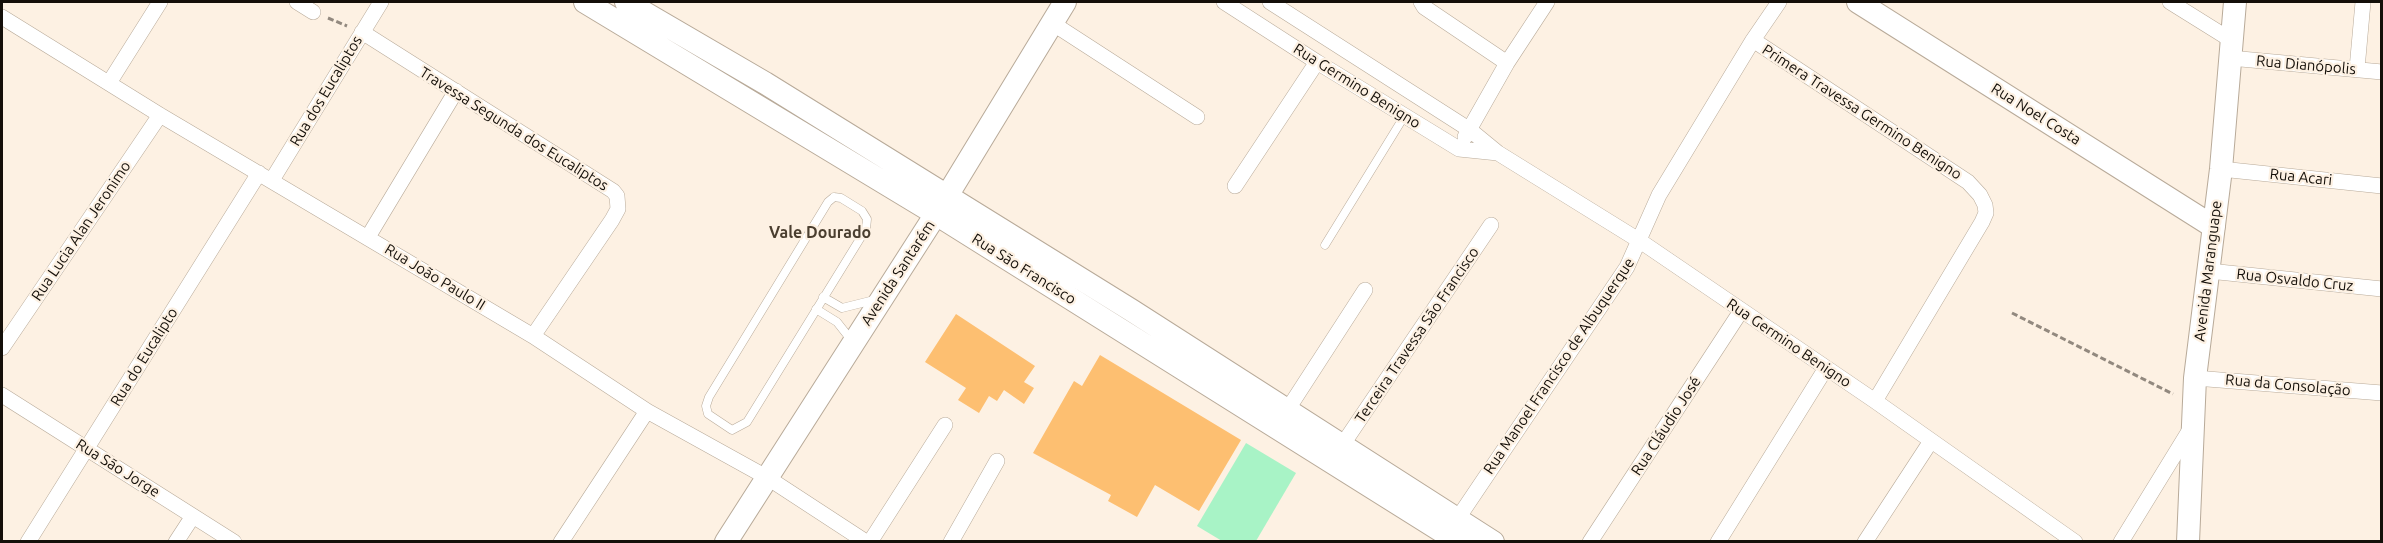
<!DOCTYPE html>
<meta charset="utf-8">
<style>
body{margin:0}
#map{position:relative;width:2383px;height:543px;overflow:hidden;background:#fdf1e3;font-family:Ubuntu,sans-serif}
canvas{display:block}
.frame{position:absolute;inset:0;border:3px solid #140f09;pointer-events:none}
</style>
<div id="map">
<canvas width="2383" height="543"></canvas>
<div class="frame"></div>
</div>
<script>
const context = document.querySelector('canvas').getContext('2d');
context.lineJoin = 'round';
function fillPath(path, color) { context.fillStyle = color; context.fill(path, 'evenodd'); }
const toPath = rows => new Path2D(rows.map(r => 'M' + r).join(''));
function trace(path, color, width, dash) { context.strokeStyle = color; context.lineWidth = width; context.lineCap = dash ? 'butt' : 'round'; context.setLineDash(dash || []); context.stroke(path); }
function write(font, color, halo, rows, align = 'center') {
  context.font = font + ' Ubuntu,sans-serif'; context.lineWidth = 4.5; context.setLineDash([]); context.textBaseline = 'middle'; context.strokeStyle = halo; context.fillStyle = color; for (const [text, x, y, turn = 0] of rows) {
    context.save(); context.translate(x, y); context.rotate((+turn || 0) * Math.PI / 180); context.textAlign = isNaN(turn) ? turn : align; if (halo) context.strokeText(text, 0, 0); context.fillText(text, 0, 0); context.restore();
  }
}
fillPath(toPath([
 [1246,443,1296,473,1256,541,1222,541,1197,526]
]), '#a8f3c6');
fillPath(toPath([
 [956,314,1035,366,1024,382,1034,388,1024,404,1004,390,997,401,989,396,979,413,958,400,966,388,925,362],
 [1100,355,1241,440,1199,511,1155,485,1137,517,1108,501,1111,495,1033,453,1074,381,1082,386]
]), '#fdbf71');
const lane = toPath([
 [834,197,841,198,862,211,867,219,866,229,747,422,732,430,708,414,706,406,709,397,828,202,834,197],
 [1325,245,1405,115],
 [823,297,842,308,874,300],
 [816,309,837,322,852,341]
]);
const street = toPath([
 [297,2,313,12],
 [1224,2,1317,62,1459,149,1498,153],
 [1270,2,1470,130,1498,153,1640,241,1875,401,2075,542],
 [1421,2,1424,7,1507,63],
 [2170,2,2231,40],
 [2,17,160,115,533,336,647,411,768,478,866,542],
 [1052,23,1197,117],
 [362,32,613,191,617,196,618,209,612,220,533,336],
 [1753,40,1968,182,1980,195,1985,205,1986,213,1982,222,1875,401],
 [2230,58,2382,72],
 [2357,69,2363,2],
 [109,83,160,2],
 [1465,137,1507,63,1547,2],
 [2221,169,2382,186],
 [272,180,381,2],
 [1235,186,1317,62],
 [368,237,456,91],
 [2209,271,2382,289],
 [2,348,160,115],
 [2195,378,2382,393],
 [2,395,234,542],
 [1288,409,1365,290],
 [1343,444,1491,225],
 [1452,527,1627,267,1659,195,1753,40,1779,2],
 [28,542,259,173],
 [176,542,193,516],
 [561,542,647,411],
 [870,542,945,425],
 [951,542,997,461],
 [1590,542,1741,311],
 [1718,542,1826,368],
 [1865,542,1931,441],
 [2121,542,2191,428]
]);
const secondary = toPath([
 [585,2,936,214,1459,542],
 [626,2,765,83,1131,310,1493,542],
 [1858,2,2214,227],
 [726,542,936,214,1065,2],
 [2188,542,2195,378,2221,169,2235,2]
]);
trace(lane, '#b8aa99', 9);
trace(street, '#b8aa99', 16);
trace(secondary, '#b8aa99', 24);
trace(toPath([
 [328,18,347,26],
 [2012,313,2173,394]
]), '#92897f', 3, [6, 3]);
trace(lane, '#fff', 8);
trace(street, '#fff', 15);
trace(secondary, '#fff', 22);
write('15px', '#140f09', '#fdf1e3', [
 ["Rua Dianópolis",2306,65,5],
 ["Rua Germino Benigno",1357,86,32],
 ["Rua dos Eucaliptos",326,91,-59],
 ["Primera Travessa Germino Benigno",1862,112,33],
 ["Rua Noel Costa",2036,114,32],
 ["Travessa Segunda dos Eucaliptos",514,129,32],
 ["Rua Acari",2301,177,6],
 ["Rua Lucia Alan Jeronimo",81,231,-56],
 ["Rua São Francisco",1024,269,32],
 ["Avenida Maranguape",2208,271,-83],
 ["Avenida Santarém",898,273,-57],
 ["Rua João Paulo II",435,277,31],
 ["Rua Osvaldo Cruz",2295,280,6],
 ["Terceira Travessa São Francisco",1417,335,-56],
 ["Rua Germino Benigno",1789,343,34],
 ["Rua do Eucalipto",144,357,-58],
 ["Rua Manoel Francisco de Albuquerque",1559,366,-56],
 ["Rua da Consolação",2288,385,5],
 ["Rua Cláudio José",1666,426,-57],
 ["Rua São Jorge",118,468,32]
]);
write('bold 16px', '#4a3e2f', '#fdf1e3', [
 ["Vale Dourado",820,233]
]);
</script>
